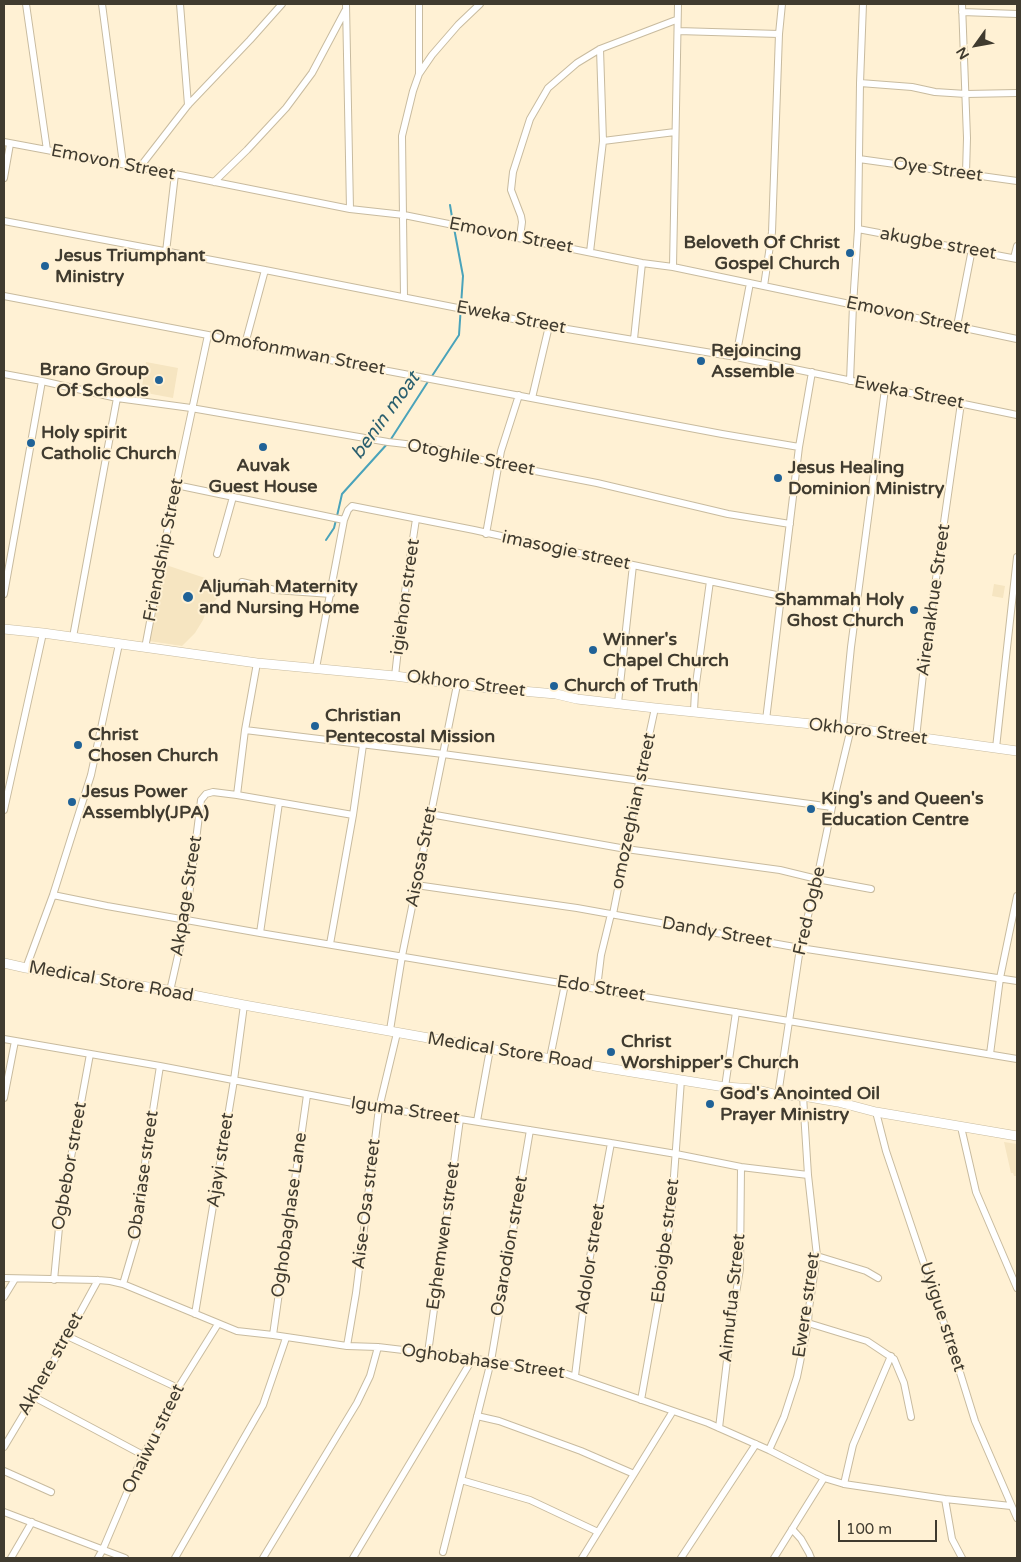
<!DOCTYPE html>
<style>
body{margin:0}
#map{position:relative;width:1021px;height:1562px;overflow:hidden;background:#fff1d4;font-family:"Varela Round",sans-serif}
canvas{display:block}
.frame{position:absolute;inset:0;border:5px solid #403b2f;pointer-events:none}
.north{position:absolute;left:951px;top:20px;width:50px;height:50px;-webkit-text-stroke:4px #fff1d4;paint-order:stroke;rotate:238deg;font-size:14px;font-weight:700;line-height:20px;text-align:center;color:#403b2f}
.north::after{content:'';display:block;margin:auto;width:18px;height:22px;background:#403b2f;clip-path:polygon(50% 0,100% 100%,50% 72%,0 100%)}
.scale{position:absolute;left:838px;top:1520px;width:99px;height:22px;box-sizing:border-box;border:2px solid #403b2f;border-top:0;padding-left:6px;font-size:15px;line-height:18px;white-space:nowrap;color:#403b2f;-webkit-text-stroke:4px #fff1d4;paint-order:stroke}
</style>
<div id="map">
<canvas width="1021" height="1562"></canvas>
<div class="frame"></div>
<div class="north">N</div>
<div class="scale">100 m</div>
</div>
<script>
const context = document.querySelector('canvas').getContext('2d');
context.lineJoin = 'round';
function fillPath(path, color) { context.fillStyle = color; context.fill(path, 'evenodd'); }
const toPath = rows => new Path2D(rows.map(r => 'M' + r).join(''));
function trace(path, color, width, dash) { context.strokeStyle = color; context.lineWidth = width; context.lineCap = dash ? 'butt' : 'round'; context.setLineDash(dash || []); context.stroke(path); }
function write(font, color, halo, rows, align = 'center') {
  context.font = font + ' "Varela Round",sans-serif'; context.lineWidth = 4; context.setLineDash([]); context.textBaseline = 'middle'; context.strokeStyle = halo; context.fillStyle = color; for (const [text, x, y, turn = 0] of rows) {
    context.save(); context.translate(x, y); context.rotate((+turn || 0) * Math.PI / 180); context.textAlign = isNaN(turn) ? turn : align; if (halo) context.strokeText(text, 0, 0); context.fillText(text, 0, 0); context.restore();
  }
}
fillPath(toPath([
 [146,362,178,368,173,398,141,392],
 [166,565,229,586,207,609,203,620,195,633,182,646,149,641],
 [994,584,1005,586,1003,598,992,596],
 [1004,1142,1017,1144,1017,1176,1014,1176,1013,1173,1011,1173]
]), '#f6e5c1');
trace(toPath([
 [450,205,453,223],
 [432,376,459,335,463,276,454,228],
 [391,439,429,380],
 [337,516,342,494,388,443],
 [326,540,334,528,336,520]
]), '#4aa3ba', 2);
const street = toPath([
 [26,4,47,150],
 [102,4,123,164],
 [180,4,188,105],
 [346,4,350,209],
 [419,4,419,73],
 [962,4,967,138,966,173],
 [962,12,1017,14],
 [678,31,779,34],
 [860,83,912,87,935,92,966,94,1017,93],
 [603,141,675,132],
 [4,142,175,174,350,209,404,215,642,263,673,267,1017,339],
 [859,159,1017,181],
 [140,167,188,105,250,40,282,4],
 [4,178,10,144],
 [214,182,247,150,286,108,312,73,345,11],
 [4,221,265,270,549,326,736,357,1017,415],
 [858,229,1017,259],
 [520,237,522,222,521,216,511,190,513,172,530,119,548,88,577,63,600,49,676,20],
 [166,252,175,174],
 [590,252,603,141,600,49],
 [1014,258,1017,246],
 [673,267,678,4],
 [764,286,772,232,779,34,782,4],
 [4,296,208,335,245,344,722,434,799,447],
 [404,297,402,136,413,91,419,74,432,55,458,25,480,4],
 [957,326,972,249],
 [634,339,642,263],
 [245,344,265,270],
 [736,357,750,283],
 [4,374,42,381,117,398,191,408,388,442,423,446,499,464,597,483,728,514,790,524],
 [850,381,853,305,858,229,860,83,863,4],
 [532,398,549,326],
 [176,485,344,520],
 [486,534,501,451,519,395],
 [217,554,233,497],
 [242,582,275,590,331,594],
 [4,594,42,381],
 [73,637,117,398],
 [145,648,176,485,208,335],
 [316,668,344,520,348,510,352,506,474,530,633,565,781,596],
 [395,676,403,605,416,519],
 [618,703,633,565],
 [694,711,695,691,710,581],
 [766,720,799,447,812,372],
 [843,727,851,647,885,389],
 [245,730,443,754,832,807],
 [916,738,925,656,961,403],
 [996,748,1017,557],
 [237,795,245,730,257,663],
 [4,810,43,633],
 [430,814,626,849,780,870,817,879,871,889],
 [416,885,577,908,800,948,1017,981],
 [53,895,107,906,260,933,1017,1059],
 [613,914,639,782,655,708],
 [260,933,279,803],
 [330,944,353,815,363,745],
 [26,968,53,895,91,775,119,644],
 [597,988,601,955,611,914],
 [170,991,186,920,201,800,206,794,213,792,237,795,353,815],
 [390,1030,402,956,457,685],
 [4,1039,160,1066,379,1108,460,1119,611,1143,676,1154,741,1167,808,1175],
 [990,1054,1000,978,1017,896],
 [550,1058,565,984],
 [725,1087,736,1012],
 [778,1095,800,948,817,879,832,807,851,728],
 [4,1098,15,1041],
 [876,1112,886,1151,953,1350,975,1421,1017,1518],
 [477,1121,490,1049],
 [961,1127,976,1192,1017,1288],
 [817,1256,866,1271,878,1278],
 [4,1278,98,1280,110,1281,123,1284,237,1331,273,1335,347,1346,378,1347,470,1358,564,1373,708,1423,769,1450,824,1478,844,1484,945,1499,1011,1506],
 [54,1280,60,1217,90,1054],
 [123,1284,136,1240,146,1155,160,1066],
 [4,1297,15,1279],
 [195,1314,234,1080,244,1005],
 [808,1323,867,1341,894,1359,904,1383,911,1417],
 [273,1335,307,1095],
 [67,1336,178,1388],
 [347,1346,356,1293,379,1108,397,1033],
 [428,1353,460,1119],
 [575,1376,589,1262,611,1143],
 [34,1397,143,1455],
 [641,1400,663,1276,671,1217,681,1080],
 [477,1416,499,1421,581,1451,634,1474],
 [719,1428,732,1318,740,1269,741,1167],
 [4,1447,34,1397,98,1280],
 [769,1450,784,1417,797,1377,808,1323,809,1308,817,1256,808,1175,803,1096],
 [4,1471,51,1492],
 [461,1480,530,1500,598,1532],
 [844,1484,853,1445,891,1356],
 [945,1499,952,1539,962,1558],
 [4,1512,125,1558],
 [792,1529,801,1539,809,1553,811,1558],
 [443,1552,491,1361,530,1130],
 [11,1558,32,1522],
 [98,1558,103,1549,143,1455,165,1420,178,1388,218,1324],
 [175,1558,263,1405,286,1338],
 [263,1558,357,1403,370,1376,378,1347],
 [353,1558,473,1358],
 [582,1558,673,1411],
 [681,1558,756,1444],
 [774,1558,824,1478]
]);
const secondary = toPath([
 [4,629,43,633,257,663,395,676,487,688,556,694,577,699,655,708,851,728,1017,751],
 [4,963,26,968,167,990,244,1005,490,1049,681,1080,725,1087,754,1089,778,1095,803,1096,838,1102,876,1112,1017,1136]
]);
trace(street, '#c8bb9f', 8);
trace(secondary, '#c8bb9f', 10);
trace(street, '#fff', 6);
trace(secondary, '#fff', 9);
for (const [x, y, r, color] of [
 [850,253,5,"#206297"],
 [45,266,5,"#206297"],
 [701,361,5,"#206297"],
 [159,380,5,"#206297"],
 [31,443,5,"#206297"],
 [263,447,5,"#206297"],
 [778,478,5,"#206297"],
 [188,597,6,"#206297"],
 [914,610,5,"#206297"],
 [593,650,5,"#206297"],
 [554,686,5,"#206297"],
 [315,726,5,"#206297"],
 [78,745,5,"#206297"],
 [72,802,5,"#206297"],
 [811,809,5,"#206297"],
 [611,1052,5,"#206297"],
 [710,1104,5,"#206297"]
]) { const dot = new Path2D(); dot.arc(x, y, r, 0, 2 * Math.PI); context.fillStyle = color; context.fill(dot); trace(dot, '#fff1d4', 2); }
write('18px', '#403b2f', '#fff1d4', [
 ["Emovon Street",113,163,11],
 ["Oye Street",938,170,8],
 ["Emovon Street",511,236,11],
 ["akugbe street",938,244,10],
 ["Emovon Street",908,316,12],
 ["Eweka Street",511,318,11],
 ["Omofonmwan Street",298,353,11],
 ["Eweka Street",909,393,11],
 ["Otoghile Street",471,458,11],
 ["Friendship Street",164,550,-79],
 ["imasogie street",566,551,12],
 ["igiehon street",406,597,-82],
 ["Airenakhue Street",934,600,-82],
 ["Okhoro Street",466,684,7],
 ["Okhoro Street",868,732,7],
 ["omozeghian street",634,811,-78],
 ["Aisosa Stret",422,857,-79],
 ["Akpage Street",187,896,-81],
 ["Fred Ogbe",810,911,-77],
 ["Dandy Street",717,933,10],
 ["Medical Store Road",111,982,10],
 ["Edo Street",601,989,9],
 ["Medical Store Road",510,1052,9],
 ["Iguma Street",405,1111,8],
 ["Ajayi street",221,1160,-81],
 ["Ogbebor street",70,1166,-80],
 ["Obariase street",144,1175,-82],
 ["Aise-Osa street",367,1204,-83],
 ["Oghobaghase Lane",290,1215,-82],
 ["Eghemwen street",444,1236,-82],
 ["Eboigbe street",666,1241,-83],
 ["Osarodion street",510,1246,-80],
 ["Adolor street",591,1259,-81],
 ["Aimufua Street",733,1298,-84],
 ["Ewere street",807,1305,-82],
 ["Uyigue street",942,1317,72],
 ["Oghobahase Street",483,1362,8],
 ["Akhere street",51,1364,-61],
 ["Onaiwu street",154,1439,-64]
]);
write('bold 18px', '#403b2f', '#fff1d4', [
 ["Beloveth Of Christ",840,243,"right"],
 ["Gospel Church",840,264,"right"],
 ["Jesus Triumphant",55,256],
 ["Ministry",55,277],
 ["Rejoincing",711,351],
 ["Assemble",711,372],
 ["Brano Group",149,370,"right"],
 ["Of Schools",149,391,"right"],
 ["Holy spirit",41,433],
 ["Catholic Church",41,454],
 ["Auvak",263,466,"center"],
 ["Guest House",263,487,"center"],
 ["Jesus Healing",788,468],
 ["Dominion Ministry",788,489],
 ["Aljumah Maternity",199,587],
 ["and Nursing Home",199,608],
 ["Shammah Holy",904,600,"right"],
 ["Ghost Church",904,621,"right"],
 ["Winner's",603,640],
 ["Chapel Church",603,661],
 ["Church of Truth",564,686],
 ["Christian",325,716],
 ["Pentecostal Mission",325,737],
 ["Christ",88,735],
 ["Chosen Church",88,756],
 ["Jesus Power",82,792],
 ["Assembly(JPA)",82,813],
 ["King's and Queen's",821,799],
 ["Education Centre",821,820],
 ["Christ",621,1042],
 ["Worshipper's Church",621,1063],
 ["God's Anointed Oil",720,1094],
 ["Prayer Ministry",720,1115]
], 'left');
write('italic 19px', '#295e6e', '#fff1d4', [
 ["benin moat",386,416,-54]
]);
</script>
